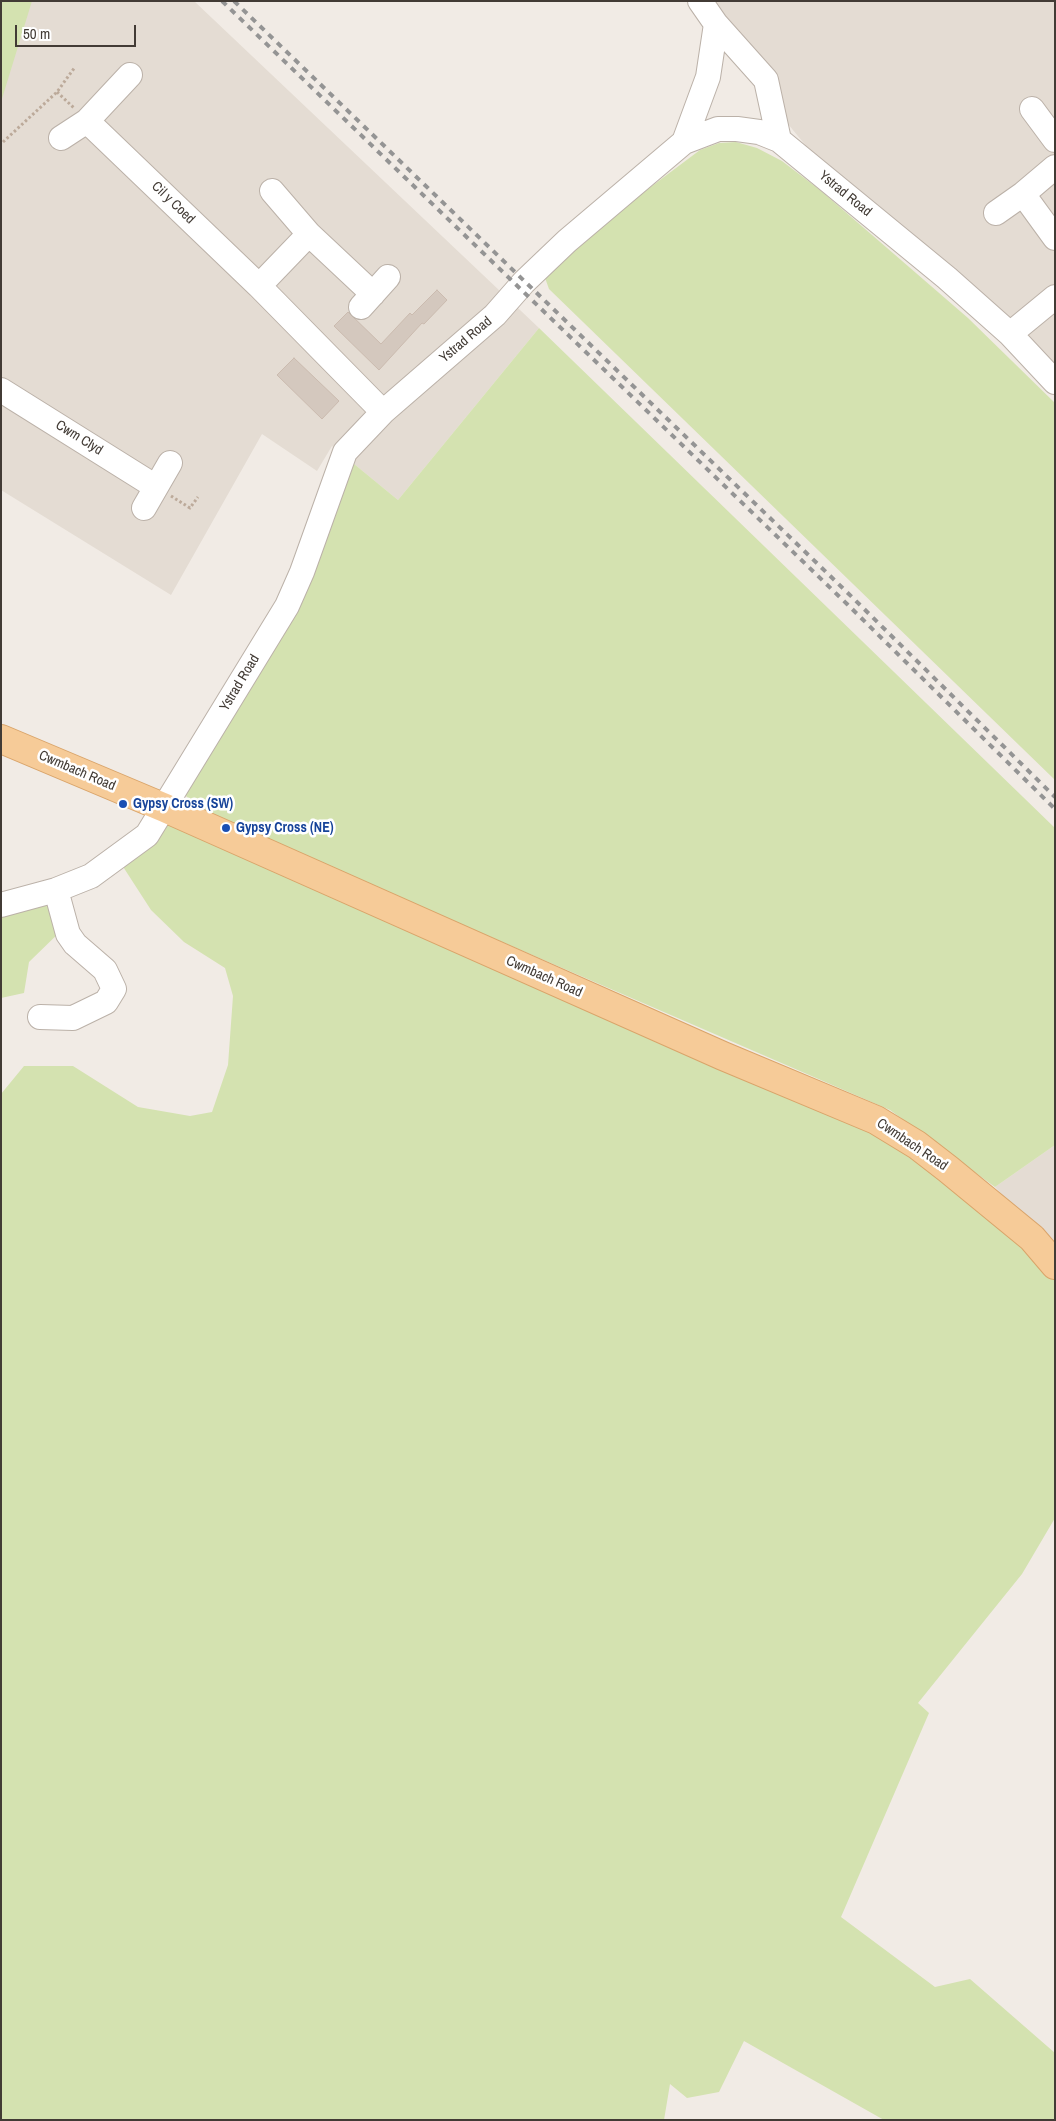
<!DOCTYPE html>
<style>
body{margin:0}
#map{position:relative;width:1056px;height:2121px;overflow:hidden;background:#f1ebe5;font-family:"Archivo Narrow",sans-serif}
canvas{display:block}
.frame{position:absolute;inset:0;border:2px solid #423b35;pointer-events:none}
.scale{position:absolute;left:15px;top:25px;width:121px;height:22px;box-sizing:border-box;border:2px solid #423b35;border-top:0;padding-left:6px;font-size:15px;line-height:18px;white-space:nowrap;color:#423b35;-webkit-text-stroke:4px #fff;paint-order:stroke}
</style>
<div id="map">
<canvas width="1056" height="2121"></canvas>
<div class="frame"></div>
<div class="scale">50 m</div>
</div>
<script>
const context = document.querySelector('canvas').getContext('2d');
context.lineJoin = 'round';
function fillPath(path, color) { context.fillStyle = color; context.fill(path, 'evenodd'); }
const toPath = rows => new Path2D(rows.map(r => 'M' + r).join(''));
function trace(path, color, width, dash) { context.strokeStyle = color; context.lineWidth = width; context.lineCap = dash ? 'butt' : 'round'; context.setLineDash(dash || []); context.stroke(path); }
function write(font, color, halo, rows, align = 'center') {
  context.font = font + ' "Archivo Narrow",sans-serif'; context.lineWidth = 5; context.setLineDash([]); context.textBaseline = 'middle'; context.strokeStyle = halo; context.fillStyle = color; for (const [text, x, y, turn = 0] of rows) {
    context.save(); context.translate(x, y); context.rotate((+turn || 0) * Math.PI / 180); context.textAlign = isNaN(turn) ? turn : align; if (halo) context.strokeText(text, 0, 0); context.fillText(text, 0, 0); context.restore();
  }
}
fillPath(toPath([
 [1,1,194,1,539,328,398,500,332,446,317,471,262,434,171,595,1,490],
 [710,1,1055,1,1055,367,812,153,783,118],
 [1055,1145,1055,1252,995,1187]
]), '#e4dcd3');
fillPath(toPath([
 [1,1,32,1,1,102],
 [736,142,757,148,782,161,820,190,968,318,1055,403,1055,780,549,289,544,275,636,198,700,150,719,143],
 [539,328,1055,828,1055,1145,995,1187,890,1110,193,808,184,792,348,459,398,500],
 [165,820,872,1128,1026,1242,1055,1276,1055,1518,1022,1574,918,1703,929,1713,841,1917,935,1987,970,1979,1055,2053,1055,2120,884,2120,744,2041,719,2092,687,2098,670,2084,664,2120,1,2120,1,1094,24,1066,73,1066,138,1107,190,1116,212,1112,228,1065,233,996,225,968,184,942,151,910,120,862],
 [51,896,64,928,29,962,24,993,1,998,1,910]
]), '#d4e2b0');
const building = toPath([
 [437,290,447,300,424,324,422,323,379,370,334,326,348,312,381,344,410,313,412,315,437,290],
 [294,358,339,401,322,419,277,375,294,358]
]);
fillPath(building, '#d4c8be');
trace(building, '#cbbbaf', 1);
const minor = toPath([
 [700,1,716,24,766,80,779,140],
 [1032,109,1055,140],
 [87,121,259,286,383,412],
 [61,138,87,121,130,75],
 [684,142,708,77,716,24],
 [272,191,309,234,373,294],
 [1023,194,1055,238],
 [996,213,1023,194,1055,167],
 [259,286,309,234],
 [361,307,388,277],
 [1010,334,1055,297],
 [1,390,156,487],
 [144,508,170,463],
 [1,905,56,890,91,876,147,835,287,606,302,572,345,452,383,412,495,315,524,282,567,241,684,142,718,129,737,129,759,132,779,140,947,278,1010,334,1055,382],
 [40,1017,73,1018,106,1002,114,989,105,970,75,944,68,934,56,890]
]);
const major = toPath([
 [1,739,165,808,723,1056,876,1120,917,1145,948,1169,1032,1238,1055,1265]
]);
trace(minor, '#bbb1a8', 26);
trace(major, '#d9a46a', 30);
trace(toPath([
 [57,92,74,108],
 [3,142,57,92,75,67],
 [171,496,190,508,198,497]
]), '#bcaa9a', 3, [2.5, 2.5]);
trace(minor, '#fff', 24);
trace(major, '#f6cb98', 28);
trace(toPath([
 [222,1,847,604,1055,809],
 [234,1,853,598,1055,797]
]), '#949494', 4, [6, 6]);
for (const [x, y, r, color] of [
 [123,804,5,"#1a4fb4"],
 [226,828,5,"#1a4fb4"]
]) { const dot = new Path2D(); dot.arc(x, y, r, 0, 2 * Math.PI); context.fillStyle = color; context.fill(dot); trace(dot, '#fff', 2); }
write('14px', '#423b35', '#fff', [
 ["Ystrad Road",845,194,39],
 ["Cil y Coed",173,203,44],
 ["Ystrad Road",466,340,-40],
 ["Cwm Clyd",79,438,32],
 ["Ystrad Road",240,683,-59],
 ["Cwmbach Road",77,771,23],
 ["Cwmbach Road",544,977,24],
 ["Cwmbach Road",912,1145,34]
]);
write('bold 14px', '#164399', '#fff', [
 ["Gypsy Cross (SW)",133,804],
 ["Gypsy Cross (NE)",236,828]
], 'left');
</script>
